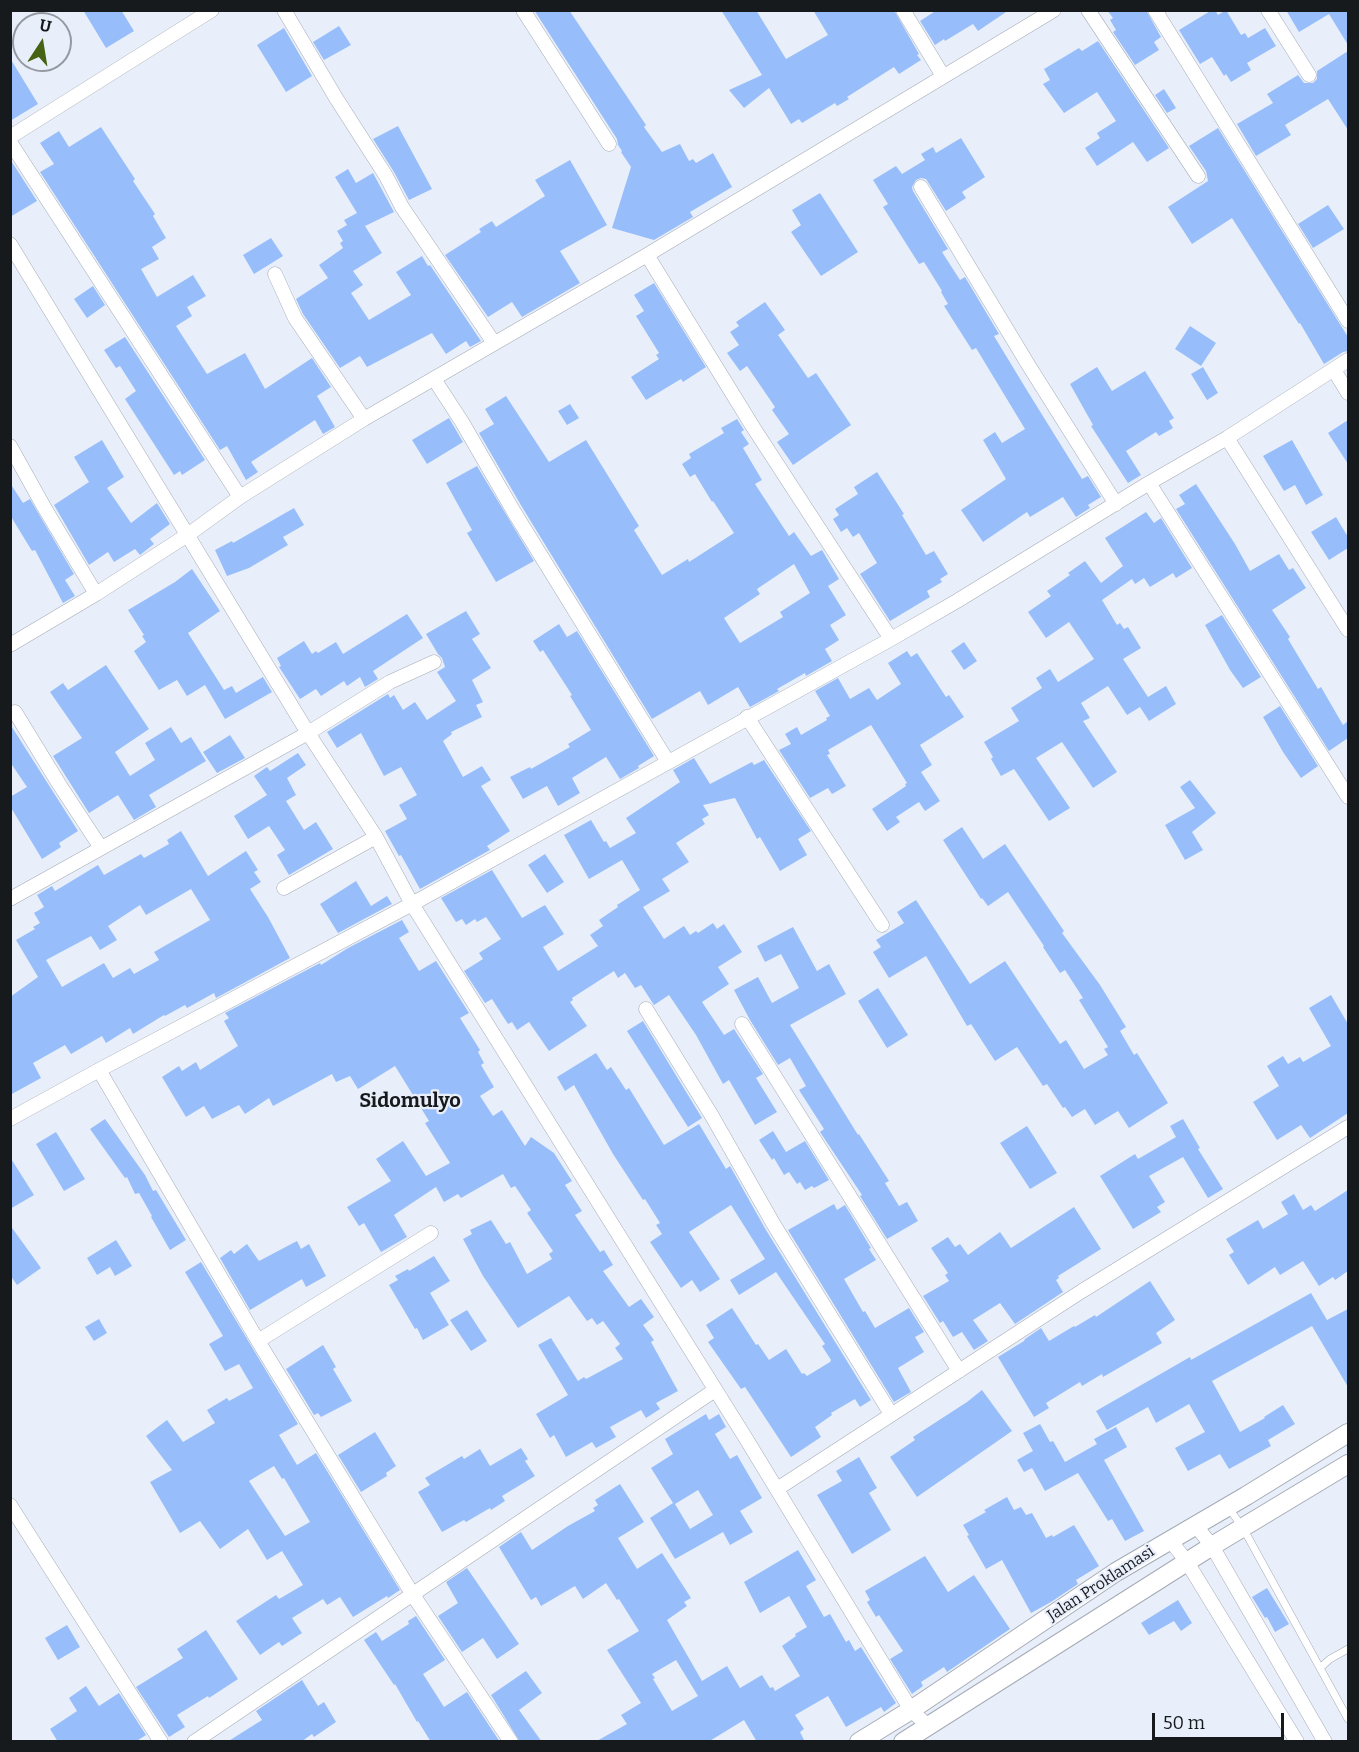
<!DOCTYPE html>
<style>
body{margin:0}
#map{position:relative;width:1359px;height:1752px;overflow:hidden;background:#e9effa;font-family:Bitter,serif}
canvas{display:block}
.frame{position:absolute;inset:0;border:12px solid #171a1d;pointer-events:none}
.north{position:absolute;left:12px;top:12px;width:60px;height:60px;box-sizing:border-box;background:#e9effa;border:2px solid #959aa2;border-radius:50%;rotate:12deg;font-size:16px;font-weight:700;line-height:24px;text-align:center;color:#171a1d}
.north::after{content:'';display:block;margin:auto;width:21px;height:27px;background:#466214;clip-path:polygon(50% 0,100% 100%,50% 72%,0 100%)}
.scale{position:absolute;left:1152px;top:1713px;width:132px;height:27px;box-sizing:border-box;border:3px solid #171a1d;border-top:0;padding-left:8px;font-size:18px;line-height:21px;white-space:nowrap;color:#171a1d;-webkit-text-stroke:4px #e9effa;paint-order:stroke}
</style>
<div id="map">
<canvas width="1359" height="1752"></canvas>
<div class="frame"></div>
<div class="north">U</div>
<div class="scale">50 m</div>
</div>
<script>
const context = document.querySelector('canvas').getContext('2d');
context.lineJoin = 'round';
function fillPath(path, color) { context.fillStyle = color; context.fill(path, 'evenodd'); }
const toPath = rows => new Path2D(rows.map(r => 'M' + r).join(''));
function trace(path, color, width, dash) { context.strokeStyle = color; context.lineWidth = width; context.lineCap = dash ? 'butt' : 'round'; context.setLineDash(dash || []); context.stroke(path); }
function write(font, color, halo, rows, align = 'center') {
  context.font = font + ' Bitter,serif'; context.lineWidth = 4.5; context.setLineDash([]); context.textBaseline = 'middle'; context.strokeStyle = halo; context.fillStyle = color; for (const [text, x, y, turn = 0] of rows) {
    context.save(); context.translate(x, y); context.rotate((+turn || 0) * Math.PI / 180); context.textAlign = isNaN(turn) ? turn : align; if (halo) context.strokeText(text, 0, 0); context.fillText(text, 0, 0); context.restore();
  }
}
fillPath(toPath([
 [83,10,121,10,134,31,106,48],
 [534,10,569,10,646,125,644,127,662,152,680,144,689,161,693,159,696,163,713,153,732,187,690,212,693,217,654,240,612,228,631,167,621,152,622,151,618,145,617,139],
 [721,10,756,10,786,59,828,35,813,10,894,10,919,54,917,55,921,60,899,74,894,67,847,97,849,99,837,106,835,103,802,123,799,119,791,124,769,88,744,108,729,90,762,75],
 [937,10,1009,10,978,31,973,24,945,41,944,39,935,45,920,21],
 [1107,10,1146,10,1161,37,1154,42,1159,50,1135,65,1113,32,1116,30,1110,20,1113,18],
 [1212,10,1215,10,1218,15,1226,10,1241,35,1245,33,1248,38,1265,28,1276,46,1247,63,1251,70,1231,82,1226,74,1224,76,1212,57,1200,64,1179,30],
 [1286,10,1348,10,1348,45,1329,14,1299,32],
 [339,26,351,45,324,60,313,42],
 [284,28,312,76,286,92,257,45],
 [1098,41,1169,148,1147,162,1133,142,1097,166,1085,148,1100,138,1097,133,1116,121,1097,92,1064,113,1043,84,1050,80,1044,69,1079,48,1082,51],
 [1348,51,1348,130,1328,99,1285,125,1291,135,1256,156,1237,124,1273,103,1267,94,1298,75,1304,83,1313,83,1317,79,1317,71],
 [10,58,38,104,10,121],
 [1164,89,1176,108,1167,113,1155,95],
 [398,126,432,189,409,200,394,172,373,139],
 [101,127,135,179,133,181,155,214,153,216,166,238,152,247,159,259,141,269,157,297,193,275,206,296,187,307,192,316,176,326,207,374,245,353,265,389,312,358,331,387,317,396,335,427,323,434,315,420,251,462,258,472,246,480,227,446,220,450,40,172,54,164,40,143,59,131,69,147],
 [1218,128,1348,337,1348,351,1343,352,1324,364,1300,323,1299,324,1232,218,1192,244,1168,207,1208,181,1206,171,1189,146],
 [961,138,985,177,962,192,966,198,946,211,926,179,921,178,916,180,912,187,913,191,948,249,942,252,960,280,965,277,999,334,994,336,1028,392,1082,479,1088,476,1101,497,1088,505,1090,508,1076,517,1063,497,1030,517,1027,512,983,542,961,510,1006,479,983,440,995,432,1002,443,1025,429,976,348,972,350,944,306,948,304,941,292,942,291,924,262,919,264,883,207,888,204,873,180,896,166,902,174,925,160,921,154,933,147,936,153],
 [10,159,37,201,10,217],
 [570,160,607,225,560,251,580,283,522,317,512,302,488,317,445,255,481,232,479,229,492,221,496,227,545,196,535,180],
 [348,169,356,183,373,173,394,212,365,226,382,253,353,271,363,285,351,293,369,320,411,295,396,272,422,256,428,266,430,265,481,341,470,347,466,341,446,354,432,333,367,367,360,356,340,368,303,314,296,299,328,278,319,265,343,248,340,243,343,241,337,231,347,225,344,220,357,213,335,177],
 [820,193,858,252,821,276,791,232,801,225,792,210],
 [1328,205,1344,229,1313,248,1298,224],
 [271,238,283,256,254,274,243,255],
 [654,283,706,367,683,382,681,379,646,400,631,377,659,359,656,355,659,353,636,316,644,311,634,295],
 [93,286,105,305,87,318,74,299],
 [765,302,785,330,778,335,808,378,816,373,851,425,793,465,777,442,789,434,772,410,775,407,747,366,740,371,727,353,739,345,730,332,739,326,736,322],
 [1190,326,1216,343,1201,366,1175,349],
 [125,337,205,460,182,475,180,471,174,475,125,399,136,391,120,366,116,368,104,350],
 [1097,367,1112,391,1145,371,1174,418,1169,421,1173,428,1159,436,1156,432,1126,451,1141,475,1128,483,1091,426,1093,425,1070,384],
 [1203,367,1218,393,1207,400,1191,374],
 [506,396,549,462,586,440,639,526,634,530,662,575,688,559,689,562,734,533,713,501,712,502,695,474,690,477,682,464,691,458,689,454,724,433,721,428,737,419,744,430,741,432,749,444,743,448,762,480,755,484,789,536,794,532,811,556,822,550,839,579,828,586,846,615,830,625,839,640,825,649,832,661,806,676,805,673,777,689,779,691,750,707,738,687,708,705,700,691,652,719,522,507,479,433,494,424,485,409],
 [794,564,810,593,780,612,783,617,740,643,724,618,760,594,757,589],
 [570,404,579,418,567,425,558,411],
 [449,418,463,442,427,464,412,440],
 [1348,420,1348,464,1328,433],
 [102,440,124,477,107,488,131,523,157,503,170,524,150,539,154,544,140,555,135,549,114,562,108,552,89,565,54,505,89,482,74,457],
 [1292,440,1323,495,1306,505,1295,485,1284,491,1263,456],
 [477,466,534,561,496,582,467,533,472,530,446,483],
 [877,472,904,514,902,515,926,555,934,551,948,574,940,579,942,582,927,591,930,597,890,621,860,574,877,563,859,533,853,537,847,528,841,532,833,519,839,515,835,509,858,494,854,487],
 [10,483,23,503,30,499,74,574,65,580,75,596,63,603,35,550,32,551,10,515],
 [1196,484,1235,544,1250,571,1279,554,1289,570,1293,568,1306,588,1272,610,1290,637,1288,639,1318,689,1321,687,1343,725,1348,721,1348,738,1329,751,1176,509,1185,504,1179,495],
 [294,508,304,525,283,537,288,545,249,568,227,576,215,550,232,541,233,543],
 [1146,512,1154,523,1161,518,1192,568,1176,578,1173,573,1150,587,1144,578,1135,584,1132,579,1102,600,1117,625,1120,623,1124,629,1128,627,1141,648,1123,659,1148,697,1166,686,1176,704,1149,721,1140,707,1127,715,1108,686,1081,703,1090,718,1083,721,1117,772,1093,788,1062,742,1036,758,1070,808,1049,821,1014,769,1001,776,991,759,993,757,984,742,1019,721,1011,708,1042,688,1036,678,1050,669,1058,682,1094,659,1069,622,1046,638,1028,612,1051,596,1047,591,1070,575,1068,573,1085,561,1101,583,1123,566,1105,538],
 [1336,517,1348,537,1348,548,1329,560,1311,532],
 [192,569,220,611,188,633,224,690,232,686,236,693,263,677,272,692,225,719,205,685,187,696,177,680,159,690,134,651,146,642,142,636,144,635,128,610,175,582],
 [466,611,480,634,472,639,491,668,472,680,483,702,476,705,482,717,451,732,452,734,443,741,463,777,482,766,491,780,481,786,510,831,487,846,490,850,420,889,401,855,399,856,385,831,407,819,399,805,417,795,401,767,384,776,361,733,337,748,327,732,388,694,390,698,394,695,403,710,415,702,427,720,456,701,437,672,445,667,442,658,438,654,426,634],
 [407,614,423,638,373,671,378,679,365,687,360,677,347,686,344,681,321,696,316,689,300,699,279,667,281,666,277,658,304,641,312,654,316,651,318,653,336,642,343,654],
 [1222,615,1261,677,1243,688,1230,670,1205,625],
 [559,624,567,637,577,631,654,756,638,766,639,768,620,779,606,757,572,778,580,793,558,806,547,786,523,799,510,777,530,767,531,769,570,747,568,744,591,730,570,696,572,695,543,650,540,652,533,641],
 [964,642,977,661,964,670,951,651],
 [907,651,911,657,917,653,946,697,949,695,964,717,920,745,932,765,921,772,940,801,925,811,919,802,896,817,900,822,887,831,872,809,906,786,905,784,907,783,871,725,828,750,830,754,827,755,846,786,832,794,828,788,810,798,779,750,791,744,785,734,797,727,801,735,827,720,826,718,830,716,815,691,838,678,850,699,869,688,877,700,901,684,888,663],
 [106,665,149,729,115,752,130,776,155,760,145,743,171,727,181,743,191,737,206,761,149,795,156,807,134,820,118,795,89,813,53,756,82,738,50,692,63,683,68,690],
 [1280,706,1318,766,1301,778,1283,752,1263,717],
 [10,724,78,831,59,843,61,847,42,859,10,806,10,797,27,787,10,762],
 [230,735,245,758,217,773,203,752],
 [298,753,306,765,287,778,296,795,286,801,304,830,316,822,333,849,289,875,277,855,285,850,269,826,248,839,234,816,267,795,254,776,267,767,270,771],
 [694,758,710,784,752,762,754,765,764,760,811,831,798,839,807,855,780,871,760,837,757,839,735,798,703,805,709,815,702,819,705,824,676,843,689,862,662,879,670,891,643,907,664,939,684,926,690,935,696,931,698,933,713,923,717,929,724,924,742,952,718,967,729,984,702,1002,724,1035,734,1029,763,1074,756,1078,777,1112,755,1125,729,1080,723,1084,696,1035,669,995,654,1005,641,985,635,988,625,973,618,978,614,971,572,998,573,1000,570,1002,587,1026,549,1051,529,1022,517,1030,512,1022,508,1024,492,999,485,1003,464,971,483,959,479,953,501,939,486,917,477,922,475,919,466,925,462,919,456,922,441,898,492,870,522,918,545,905,564,934,543,947,558,971,598,946,590,935,603,926,599,920,618,907,617,905,640,890,622,860,589,879,564,835,591,820,604,842,606,841,610,848,636,833,626,818,680,782,673,770],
 [1190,780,1216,813,1192,832,1203,850,1185,860,1165,825,1195,808,1180,787],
 [962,827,983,859,1005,844,1064,931,1062,933,1100,985,1126,1027,1120,1031,1134,1055,1137,1053,1168,1103,1129,1128,1118,1111,1095,1125,1085,1109,1072,1117,1065,1107,1063,1108,1047,1084,1043,1086,1017,1047,995,1061,971,1024,967,1026,926,956,889,978,873,952,881,947,876,940,904,923,897,912,916,900,970,984,1005,961,1060,1044,1066,1040,1084,1069,1108,1055,1104,1049,1108,1047,1079,1000,1083,998,1065,970,1060,973,1043,947,1044,946,1008,892,988,906,982,898,981,899,943,840],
 [181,831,208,876,246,851,258,870,254,872,261,882,250,889,268,917,290,958,216,998,214,993,187,1008,185,1005,165,1016,164,1015,133,1034,130,1028,106,1043,102,1036,71,1054,65,1045,33,1063,41,1078,10,1095,10,997,38,977,16,940,35,929,33,927,40,923,34,913,44,907,37,895,52,886,55,891,98,865,104,875,141,854,144,858,169,844,167,840],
 [191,889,210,920,154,952,159,960,134,974,130,968,113,978,104,963,62,987,46,960,91,936,100,950,117,940,108,926,140,905,146,915],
 [545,854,564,882,547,893,528,865],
 [356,881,371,906,387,896,392,904,338,933,320,904],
 [402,920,409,932,399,938,419,971,436,961,469,1013,460,1018,480,1050,478,1052,484,1063,481,1065,494,1087,480,1096,493,1116,502,1110,525,1146,531,1137,554,1153,572,1181,565,1185,582,1211,575,1215,600,1252,604,1250,613,1265,603,1271,629,1307,641,1299,654,1317,643,1325,654,1340,651,1342,678,1391,656,1403,660,1409,646,1418,641,1410,610,1427,616,1437,596,1448,592,1442,566,1457,554,1435,550,1438,536,1414,568,1395,538,1345,551,1338,578,1381,584,1377,586,1379,623,1359,615,1348,620,1344,603,1321,597,1325,592,1318,587,1321,569,1296,518,1328,483,1276,463,1239,472,1234,470,1230,491,1220,506,1244,510,1242,527,1274,552,1259,549,1254,553,1251,527,1213,531,1210,515,1186,511,1188,503,1174,461,1198,458,1194,444,1202,436,1187,394,1215,407,1237,381,1252,364,1223,359,1226,347,1207,391,1181,376,1159,403,1141,426,1176,450,1163,425,1123,429,1121,395,1066,358,1089,350,1076,336,1082,332,1074,273,1106,269,1098,245,1114,239,1105,212,1119,204,1106,186,1117,162,1077,179,1066,182,1071,196,1062,200,1070,238,1046,224,1021,229,1018,225,1013,320,963,321,965,348,948],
 [793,927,817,971,829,964,846,994,790,1025,858,1135,859,1134,889,1181,885,1183,899,1206,907,1202,918,1221,887,1239,860,1196,862,1195,820,1132,824,1129,799,1090,806,1086,790,1058,778,1065,750,1020,734,990,758,977,772,1003,799,988,781,954,765,962,757,946],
 [878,988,908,1035,887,1048,858,1001],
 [1331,995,1348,1024,1348,1113,1310,1138,1301,1125,1277,1140,1253,1102,1279,1086,1267,1066,1283,1056,1288,1064,1300,1057,1303,1062,1331,1046,1309,1008],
 [643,1021,702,1118,688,1127,627,1031],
 [596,1053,607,1070,611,1067,626,1090,629,1088,664,1145,699,1124,726,1169,730,1166,766,1230,871,1400,860,1407,855,1399,831,1413,832,1415,815,1427,821,1437,791,1457,745,1387,741,1389,708,1342,714,1338,706,1325,732,1308,756,1345,758,1344,769,1360,786,1349,802,1374,804,1373,807,1376,830,1362,831,1360,822,1346,825,1344,776,1272,739,1295,730,1280,765,1259,731,1205,689,1232,720,1279,700,1292,692,1280,681,1288,650,1242,662,1234,656,1225,660,1223,645,1199,643,1200,613,1154,574,1085,565,1091,557,1077],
 [105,1119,145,1175,153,1191,156,1190,186,1240,170,1250,151,1217,152,1216,139,1193,135,1194,127,1177,125,1178,90,1129],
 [1183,1119,1200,1148,1198,1149,1223,1189,1208,1198,1183,1157,1149,1176,1165,1202,1157,1207,1161,1212,1133,1229,1100,1176,1135,1154,1138,1159,1176,1137,1170,1126],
 [1027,1126,1057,1173,1030,1189,1000,1143],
 [773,1131,786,1152,805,1141,829,1180,814,1188,812,1186,805,1190,800,1182,797,1184,789,1172,784,1175,774,1158,772,1160,759,1140],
 [56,1132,85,1179,64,1191,36,1144],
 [10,1157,34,1195,10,1209],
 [1348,1190,1348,1271,1335,1280,1333,1277,1319,1286,1303,1261,1280,1275,1275,1267,1248,1285,1229,1255,1234,1252,1226,1239,1258,1220,1263,1229,1288,1214,1281,1202,1294,1194,1303,1210,1311,1205,1315,1211],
 [834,1204,837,1210,845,1205,871,1248,869,1249,876,1260,844,1279,863,1312,865,1311,875,1328,909,1308,924,1332,915,1337,924,1352,898,1368,911,1392,894,1402,788,1230],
 [1074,1207,1101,1249,1058,1276,1059,1278,1056,1280,1063,1292,1015,1324,1000,1303,973,1320,988,1341,974,1350,962,1332,953,1337,943,1321,940,1323,923,1296,949,1281,945,1275,948,1273,931,1248,948,1237,955,1247,960,1244,968,1255,1000,1232,1011,1248],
 [10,1225,41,1268,17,1285,10,1275],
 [116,1240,132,1266,115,1276,110,1267,97,1275,87,1258],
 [297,1241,301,1249,309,1244,326,1276,306,1287,302,1279,250,1310,220,1258,231,1250,234,1254,247,1244,259,1261],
 [434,1256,450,1281,430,1293,449,1325,423,1340,417,1328,415,1329,389,1285,398,1280,395,1276,408,1269,409,1271],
 [201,1262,298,1424,279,1435,297,1465,316,1453,400,1590,388,1598,387,1596,353,1617,340,1597,327,1605,323,1599,292,1618,302,1633,282,1646,279,1642,260,1655,236,1621,276,1595,279,1599,303,1585,282,1551,267,1560,248,1529,220,1549,200,1521,180,1533,150,1482,172,1470,146,1436,167,1420,183,1442,215,1423,207,1410,227,1398,229,1401,253,1388,239,1364,225,1371,209,1344,223,1336,185,1272],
 [274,1466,282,1479,284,1478,310,1522,285,1536,249,1481],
 [1150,1281,1175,1320,1156,1333,1162,1343,1103,1377,1102,1374,1082,1386,1080,1382,1046,1403,1049,1408,1034,1417,998,1357,1024,1341,1025,1339,1041,1328,1049,1341,1074,1326,1075,1327,1095,1315,1096,1317],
 [1311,1293,1327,1320,1348,1309,1348,1387,1312,1326,1212,1381,1240,1432,1265,1418,1264,1417,1283,1405,1295,1424,1268,1440,1271,1446,1229,1469,1220,1454,1188,1471,1175,1448,1205,1432,1189,1404,1156,1423,1148,1407,1107,1430,1096,1411,1190,1357,1191,1360],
 [467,1310,487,1341,471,1351,450,1320],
 [99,1319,107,1333,94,1341,85,1327],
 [323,1345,336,1367,333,1369,352,1401,321,1417,318,1413,314,1415,286,1369],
 [982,1390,1012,1431,917,1497,890,1457,915,1440,913,1437,967,1402],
 [706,1414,709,1420,719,1414,726,1427,715,1434,730,1459,737,1455,762,1498,740,1511,753,1532,730,1545,723,1532,675,1559,650,1518,673,1503,651,1468,673,1454,665,1439],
 [698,1490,713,1515,690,1529,675,1504],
 [1040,1424,1050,1442,1053,1441,1065,1462,1097,1444,1094,1439,1116,1427,1127,1447,1104,1460,1144,1531,1125,1541,1112,1519,1108,1521,1078,1473,1045,1491,1032,1468,1024,1472,1017,1460,1033,1451,1023,1433],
 [375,1432,396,1466,386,1473,387,1476,361,1492,338,1455],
 [521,1448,528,1459,525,1461,535,1476,502,1496,505,1501,491,1510,490,1508,466,1522,464,1520,442,1532,418,1492,430,1485,425,1478,462,1456,464,1459,480,1449,490,1466],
 [859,1457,877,1488,869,1493,891,1530,852,1554,817,1495,842,1481,836,1471],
 [620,1484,644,1522,618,1538,637,1569,662,1553,691,1598,684,1602,687,1606,667,1620,702,1681,727,1666,740,1688,762,1675,770,1688,773,1687,775,1691,800,1676,782,1646,796,1636,795,1634,807,1627,789,1596,760,1613,744,1582,798,1550,816,1580,806,1586,824,1617,830,1614,846,1642,849,1640,855,1651,861,1647,896,1703,884,1712,881,1707,846,1727,828,1696,795,1715,804,1729,800,1732,805,1742,757,1742,744,1720,708,1742,595,1742,627,1724,621,1715,641,1703,607,1650,639,1631,619,1599,617,1600,606,1583,583,1599,575,1586,541,1606,536,1597,531,1600,499,1547,521,1532,532,1550,568,1526,595,1511,593,1508,598,1505,595,1500],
 [676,1660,698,1696,672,1711,653,1679,655,1678,652,1674],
 [1007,1497,1014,1510,1021,1507,1026,1515,1032,1513,1046,1538,1052,1535,1053,1537,1074,1525,1099,1566,1076,1580,1078,1584,1051,1602,1031,1613,1002,1560,986,1569,967,1536,969,1535,963,1525,986,1512,984,1510],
 [925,1556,948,1592,974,1575,1010,1629,947,1672,944,1667,921,1682,923,1686,912,1694,890,1659,903,1651,879,1615,876,1617,867,1602,870,1600,865,1591],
 [467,1568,519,1644,497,1659,483,1638,462,1652,438,1616,458,1603,446,1582],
 [1267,1588,1289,1624,1275,1632,1267,1617,1265,1618,1252,1597],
 [1178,1600,1192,1623,1181,1631,1174,1621,1149,1635,1141,1623],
 [416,1616,445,1660,423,1674,444,1707,467,1692,500,1742,431,1742,418,1721,417,1722,395,1684,394,1685,364,1640,376,1632,382,1641,409,1624,408,1621],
 [67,1625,80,1647,58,1660,45,1638],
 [206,1630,238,1679,209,1698,208,1696,177,1715,185,1727,169,1737,136,1687,183,1658,177,1649],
 [526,1671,542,1693,519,1710,542,1742,520,1742,491,1695],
 [302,1680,318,1706,324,1702,336,1722,314,1737,312,1734,301,1742,227,1742,262,1720,256,1711],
 [86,1686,99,1706,119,1693,146,1735,135,1742,58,1742,50,1729,77,1711,69,1698]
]), '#97befb');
const service = toPath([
 [1228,1507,1243,1528,1320,1668,1330,1659,1348,1649],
 [1320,1668,1348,1719]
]);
const minor = toPath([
 [284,10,336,98,386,176,402,207,494,343],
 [523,10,609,144],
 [903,10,943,76],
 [1088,10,1198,176],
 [1155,10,1348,321],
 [1268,10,1309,75],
 [10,137,212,10],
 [10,142,240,497],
 [921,187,1029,366,1116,504],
 [10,244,308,733,376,837,412,904,745,1437,911,1710,928,1726],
 [647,255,753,427,891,639],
 [275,274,295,318,364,419],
 [1334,370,1348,393],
 [434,379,462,422,514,512,668,762],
 [1227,438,1348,630],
 [10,446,44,507,96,594],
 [1149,483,1348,797],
 [10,645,96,594,189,534,240,497,364,419,647,255,1054,10],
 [15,712,59,784,101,848],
 [747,717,882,925],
 [284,888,376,837],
 [10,899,308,733,390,682,434,662],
 [646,1009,712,1116,774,1225,891,1414],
 [742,1024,959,1371],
 [99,1070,258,1341,413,1595,511,1742],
 [10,1119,99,1070,412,904,891,639,957,601,1149,483,1227,438,1348,360],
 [258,1341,431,1233],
 [777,1489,1082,1291,1348,1127],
 [10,1505,161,1742],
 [1196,1526,1212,1546,1325,1742],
 [1170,1540,1187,1562,1297,1742],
 [194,1742,715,1390]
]);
const tertiary = toPath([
 [859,1742,911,1710,1116,1572,1246,1496,1348,1433],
 [903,1742,1212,1546,1348,1464]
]);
trace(service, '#a5abb5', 8);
trace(minor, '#a5abb5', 15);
trace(tertiary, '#a5abb5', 20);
trace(service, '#fff', 7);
trace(minor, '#fff', 14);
trace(tertiary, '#fff', 18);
write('16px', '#171a1d', '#e9effa', [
 ["Jalan Proklamasi",1101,1584,-33]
]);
write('bold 20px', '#171a1d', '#e9effa', [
 ["Sidomulyo",410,1101]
]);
</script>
